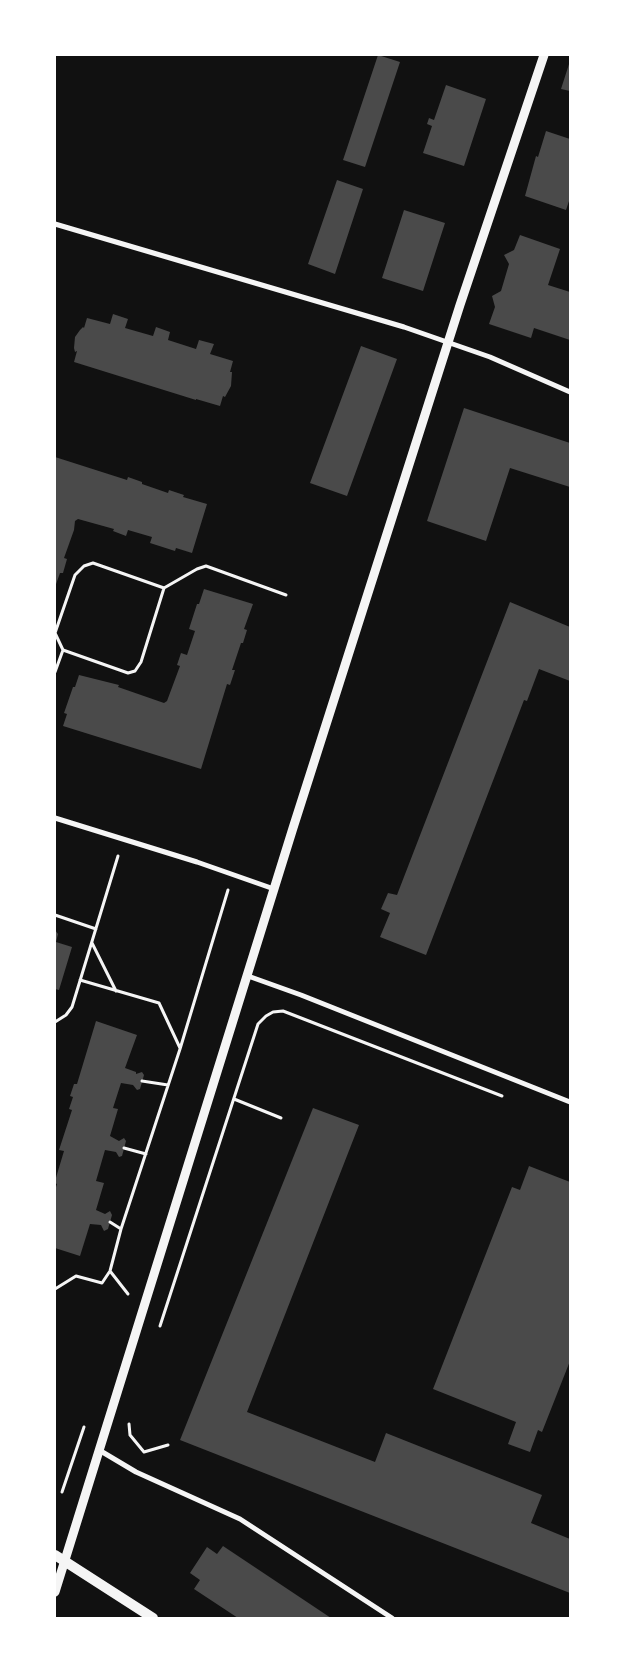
<!DOCTYPE html>
<style>
body{margin:0}
#map{position:relative;width:625px;height:1673px;overflow:hidden;background:#111;font-family:Lato,sans-serif}
canvas{display:block}
.frame{position:absolute;inset:0;border:56px solid #fff;pointer-events:none}
</style>
<div id="map">
<canvas width="625" height="1673"></canvas>
<div class="frame"></div>
</div>
<script>
const context = document.querySelector('canvas').getContext('2d');
context.lineJoin = 'round';
function fillPath(path, color) { context.fillStyle = color; context.fill(path, 'evenodd'); }
const toPath = rows => new Path2D(rows.map(r => 'M' + r).join(''));
function trace(path, color, width, dash) { context.strokeStyle = color; context.lineWidth = width; context.lineCap = dash ? 'butt' : 'round'; context.setLineDash(dash || []); context.stroke(path); }
fillPath(toPath([
 [378,55,400,62,365,167,343,160],
 [570,61,570,91,561,89],
 [446,85,486,99,464,166,423,153,432,126,427,124,429,118,434,120],
 [546,131,570,139,570,198,566,210,525,196,536,156,538,157],
 [337,180,363,189,335,274,308,264],
 [404,210,445,223,423,291,382,278],
 [520,235,560,249,548,285,570,292,570,340,534,328,531,338,489,324,495,307,492,296,501,291,509,264,504,255,514,250],
 [113,314,128,319,125,328,153,336,156,327,170,332,168,340,196,349,199,340,214,344,210,354,233,361,230,372,232,372,231,386,225,397,223,396,220,406,196,399,196,400,74,362,77,351,75,352,74,348,75,337,80,330,83,327,84,328,87,318,110,324],
 [361,346,397,359,347,496,310,483],
 [464,408,570,443,570,487,510,468,486,541,427,521],
 [55,457,127,480,128,477,142,482,142,484,168,493,169,490,184,495,183,497,207,504,192,553,176,548,175,551,150,543,152,537,128,530,126,536,113,531,114,529,78,519,75,521,74,530,64,558,67,559,63,573,60,573,55,587],
 [204,589,253,604,244,629,247,630,243,643,241,643,232,670,235,670,230,685,227,684,201,769,63,726,67,714,64,713,73,687,75,687,79,675,119,685,118,687,164,703,167,701,180,666,177,665,181,653,187,655,195,631,189,629,197,604,199,604],
 [510,602,570,627,570,681,539,669,527,701,524,700,426,955,380,937,390,913,381,909,388,893,397,895],
 [55,930,58,934,56,942,72,947,59,990,55,989],
 [96,1021,137,1035,125,1068,136,1072,136,1074,142,1072,144,1075,140,1089,137,1090,133,1085,121,1083,113,1108,118,1109,110,1136,119,1141,124,1138,126,1141,122,1156,119,1157,116,1152,105,1150,96,1181,104,1183,96,1210,105,1214,110,1211,112,1215,108,1229,104,1231,101,1225,90,1224,80,1256,55,1248,55,1190,57,1184,55,1183,55,1181,64,1151,59,1150,72,1110,69,1109,73,1097,70,1096,74,1084,77,1084],
 [313,1108,359,1125,247,1412,375,1462,386,1433,542,1495,531,1523,570,1539,570,1593,180,1440],
 [529,1166,570,1182,570,1361,542,1432,538,1430,530,1452,508,1444,516,1422,433,1389,512,1187,520,1190],
 [223,1546,331,1618,238,1618,194,1589,200,1580,190,1573,207,1547,217,1554]
]), '#4a4a4a');
trace(toPath([
 [55,633,75,575,84,566,93,563,164,588,197,569,206,566,286,595],
 [63,650,128,673,135,671,141,662,164,588],
 [55,672,63,650,55,633],
 [55,915,96,929],
 [92,943,116,991],
 [80,980,159,1003,180,1048],
 [55,1022,66,1015,72,1007,118,856],
 [142,1081,168,1085],
 [234,1099,281,1118],
 [124,1148,146,1154],
 [110,1222,121,1229],
 [110,1271,128,1294],
 [55,1289,76,1276,102,1283,110,1271,121,1229,180,1049,228,890],
 [160,1326,258,1024,266,1016,273,1012,283,1011,502,1096],
 [129,1424,130,1435,144,1452,168,1445],
 [62,1492,84,1427]
]), '#f5f5f5', 3);
trace(toPath([
 [55,224,404,327,490,357,570,392],
 [55,818,197,862,274,889],
 [248,976,301,995,570,1102],
 [99,1450,136,1472,240,1519,392,1618]
]), '#f5f5f5', 5);
trace(toPath([
 [55,1592,293,828,460,305,544,55]
]), '#f5f5f5', 9);
trace(toPath([
 [55,1555,153,1618]
]), '#f5f5f5', 10);
</script>
